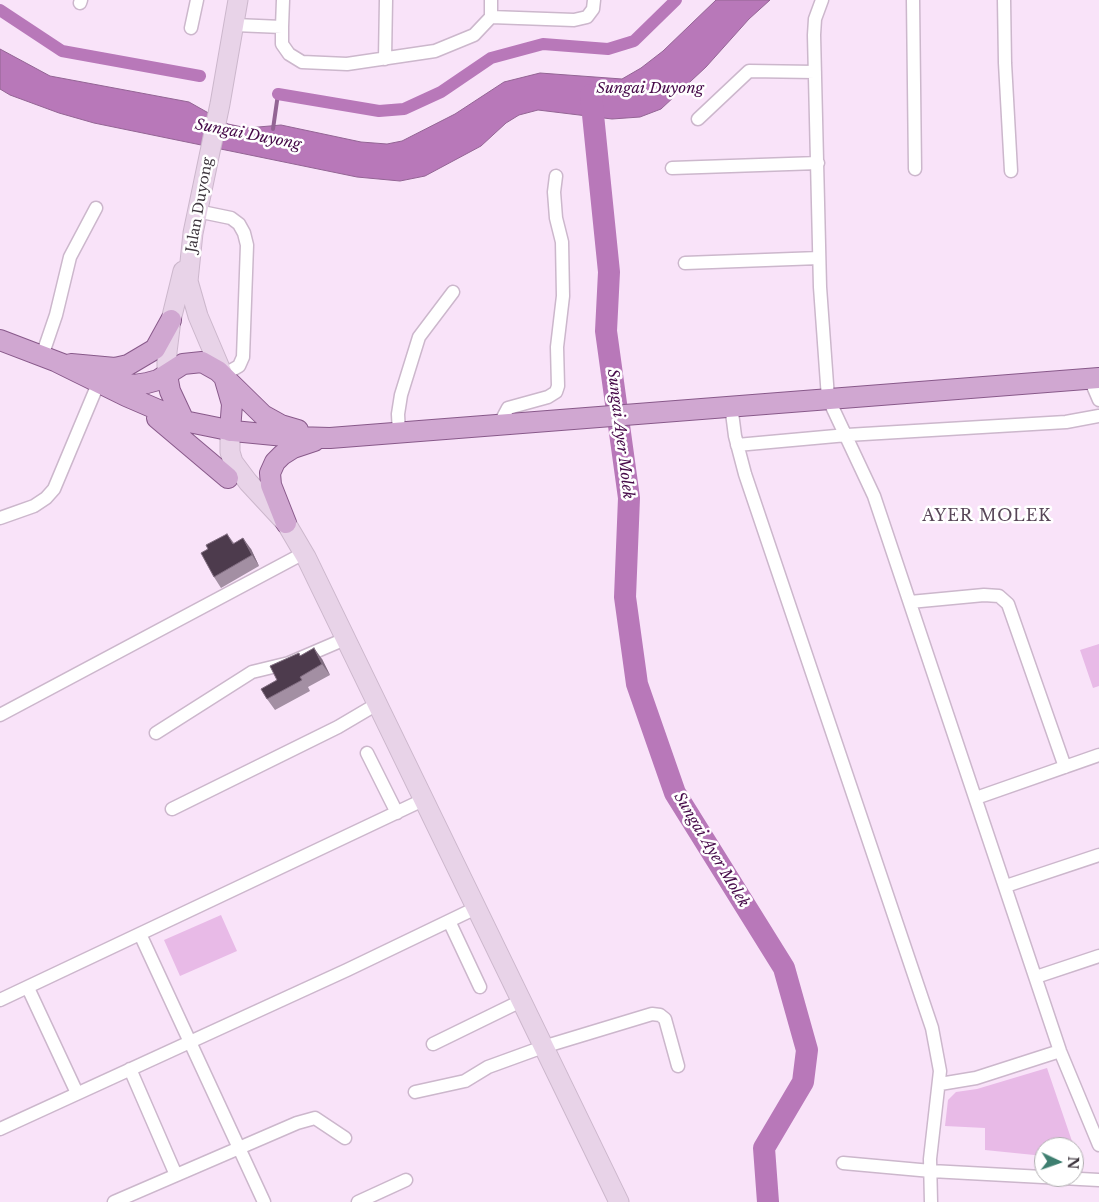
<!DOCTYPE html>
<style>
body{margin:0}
#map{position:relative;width:1099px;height:1202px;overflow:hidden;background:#f9e3f9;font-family:"Libre Baskerville",serif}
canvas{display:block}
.north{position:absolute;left:1034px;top:1137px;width:50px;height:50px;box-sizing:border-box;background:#fff;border:1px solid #b1aeb1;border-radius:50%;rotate:93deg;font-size:14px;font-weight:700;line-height:20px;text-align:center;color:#3d353d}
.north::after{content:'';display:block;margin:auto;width:18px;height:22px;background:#3e7f70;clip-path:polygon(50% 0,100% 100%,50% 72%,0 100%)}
</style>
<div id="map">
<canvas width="1099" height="1202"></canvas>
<div class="north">N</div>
</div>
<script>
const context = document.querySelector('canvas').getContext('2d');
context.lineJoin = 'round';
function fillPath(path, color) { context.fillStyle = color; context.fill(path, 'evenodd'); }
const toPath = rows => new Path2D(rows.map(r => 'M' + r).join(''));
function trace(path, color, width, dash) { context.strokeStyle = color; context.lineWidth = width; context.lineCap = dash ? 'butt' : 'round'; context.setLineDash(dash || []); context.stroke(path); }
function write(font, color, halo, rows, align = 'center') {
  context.font = font + ' "Libre Baskerville",serif'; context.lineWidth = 5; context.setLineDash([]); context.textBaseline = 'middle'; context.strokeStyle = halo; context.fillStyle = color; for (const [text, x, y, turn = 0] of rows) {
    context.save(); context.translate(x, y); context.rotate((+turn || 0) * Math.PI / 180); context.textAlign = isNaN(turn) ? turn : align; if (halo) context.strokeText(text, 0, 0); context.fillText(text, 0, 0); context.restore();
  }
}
fillPath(toPath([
 [1099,644,1099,686,1093,688,1080,650],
 [221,915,237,951,180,976,164,940],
 [1047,1068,1074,1147,1044,1147,1044,1156,985,1150,985,1128,945,1126,948,1100,956,1092,977,1089]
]), '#e8bae7');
const water = toPath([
 [716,0,770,0,749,19,706,67,661,109,640,117,612,119,538,110,519,115,506,123,481,146,425,176,400,181,357,177,94,123,59,113,10,95,0,89,0,49,50,76,189,102,228,124,247,128,281,125,361,142,387,144,402,141,455,114,504,82,540,73,622,79,641,68,663,51,716,0]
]);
fillPath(water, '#b878b9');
trace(water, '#936494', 1);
trace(toPath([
 [273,129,278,94]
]), '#936494', 4);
trace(toPath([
 [0,10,62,51,200,76],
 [278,94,379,111,404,109,441,92,491,58,543,44,608,49,634,41,676,0]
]), '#b878b9', 12);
trace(toPath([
 [591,95,609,272,606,331,629,498,625,597,637,684,675,793,784,968,807,1050,803,1082,764,1148,768,1202]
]), '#b878b9', 22);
const minor = toPath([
 [822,0,815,19,814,35,820,287,828,398,874,496,1060,1051,1099,1145],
 [913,0,915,169],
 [1004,0,1005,63,1011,171],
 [80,3,81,0],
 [491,17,491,0],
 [235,25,282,27,282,44,289,54,302,62,347,64,435,51,474,35,491,17,574,20,587,17,593,9,594,0],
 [282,27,283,0],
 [191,28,197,0],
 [385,59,386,0],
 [698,119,749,71,815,72],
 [672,168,818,163],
 [197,211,231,218,239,224,244,233,247,245,243,357,239,366,223,375],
 [685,263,819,258],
 [42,356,56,315,70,257,96,208],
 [1090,379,1099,400],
 [731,405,735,436,745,474,932,1028,940,1071,930,1159,931,1202],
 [499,425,508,408,548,397,556,392,558,386,557,347,563,296,562,242,556,218,554,192,556,176],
 [399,434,398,414,401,395,419,337,453,292],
 [737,445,847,435,1066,422,1099,416],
 [0,518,34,506,46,498,54,489,98,384],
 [910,602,984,595,999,596,1008,604,1065,767],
 [0,715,304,553],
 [156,733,252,672,289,663,345,639],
 [367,753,397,813],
 [976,798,1099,755],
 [172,809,338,727,377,704],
 [1006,886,1099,855],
 [449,921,480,987],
 [140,934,264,1202],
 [1036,977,1099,956],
 [28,988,77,1093],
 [0,1000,423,800],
 [433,1044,521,1001],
 [130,1069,176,1175],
 [940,1084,976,1078,1060,1051],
 [415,1092,465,1081,488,1067,543,1047,652,1014,660,1015,665,1019,678,1066],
 [0,1129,347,970,476,908],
 [843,1163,931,1171,1099,1180],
 [114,1202,297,1123,315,1118,345,1138],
 [358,1202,406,1180]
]);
const secondary = toPath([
 [167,375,167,352,171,320,183,271],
 [223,375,198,316,188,281,193,233,220,104,238,0],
 [230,431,230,452,233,462,248,482,286,523,306,557,619,1202]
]);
const primary = toPath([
 [0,340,68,366],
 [57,362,126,396,184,421,233,431,295,437,330,438,1099,378],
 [71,364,115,368,128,365,155,349,171,320],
 [167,375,170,391,184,421],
 [109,380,134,385,147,383,158,380,183,364,202,362,218,371,263,415,281,425,298,430],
 [225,380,232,404,230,431],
 [157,418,228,478],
 [286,523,271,485,270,473,275,462,282,455,293,448,314,441]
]);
trace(minor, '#ccb7cc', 15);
trace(secondary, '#ccb7cc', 21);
trace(primary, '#88598a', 22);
trace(minor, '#fff', 12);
trace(secondary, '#e8d3e8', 19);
trace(primary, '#d0a7d1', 20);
fillPath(toPath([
 [227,534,234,543,251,549,259,566,221,588,214,577],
 [301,655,322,659,330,675,308,687,310,691,275,710,267,699,277,680]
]), '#a38fa3');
fillPath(toPath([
 [243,538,251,549,259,566,252,555],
 [314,648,322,659,330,675,322,664]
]), '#816d81');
const building = toPath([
 [227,534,233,544,243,538,252,555,214,577,201,553,208,549,206,545,227,534],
 [314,648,322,664,300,677,302,680,267,699,261,689,277,680,270,666,299,653,300,656,314,648]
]);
fillPath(building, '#4d3b4d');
trace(building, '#816d81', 1);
write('14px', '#3d353d', '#fff', [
 ["Jalan Duyong",200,205,-80]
]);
write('italic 15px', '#460a49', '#fff', [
 ["Sungai Duyong",650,89],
 ["Sungai Duyong",248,135,11],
 ["Sungai Ayer Molek",620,434,83],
 ["Sungai Ayer Molek",711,850,59]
]);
context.letterSpacing = '1px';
write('16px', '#584658', '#fff', [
 ["AYER MOLEK",987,516]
]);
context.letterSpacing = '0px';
</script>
